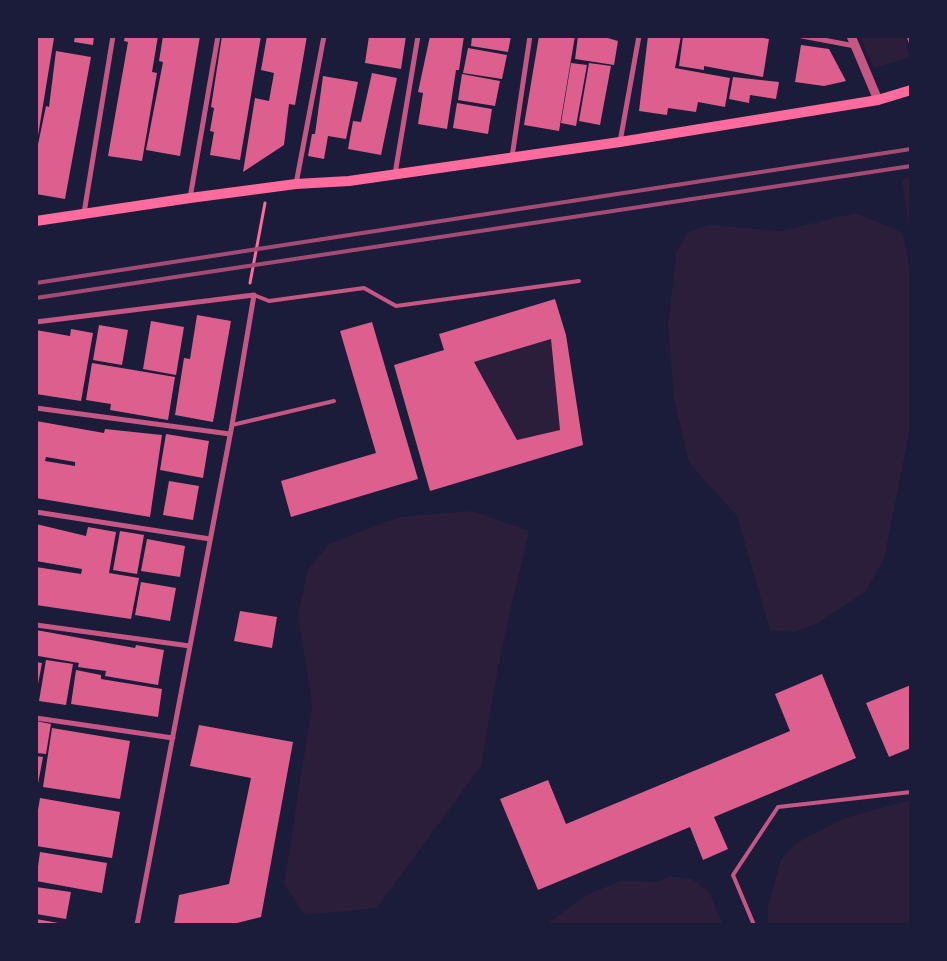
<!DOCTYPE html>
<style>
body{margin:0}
#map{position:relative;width:947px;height:961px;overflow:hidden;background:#1b1b3a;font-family:"Open Sans",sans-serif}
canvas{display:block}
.frame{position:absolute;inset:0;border:38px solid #1b1b3a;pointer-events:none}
</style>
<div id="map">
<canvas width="947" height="961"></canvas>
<div class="frame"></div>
</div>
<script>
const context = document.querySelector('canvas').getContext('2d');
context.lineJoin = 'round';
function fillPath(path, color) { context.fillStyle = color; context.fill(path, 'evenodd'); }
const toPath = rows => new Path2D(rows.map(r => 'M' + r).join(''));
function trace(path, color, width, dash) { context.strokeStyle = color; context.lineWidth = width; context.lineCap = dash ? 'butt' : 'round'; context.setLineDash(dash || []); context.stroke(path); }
fillPath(toPath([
 [860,36,904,36,910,57,874,68],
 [911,178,911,239,902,179],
 [856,213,903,233,911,279,911,424,884,559,865,592,816,624,794,632,770,630,737,516,689,463,674,399,668,326,676,253,688,232,710,225,781,231],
 [551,339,560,430,517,440,474,362],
 [472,511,529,531,502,646,481,766,377,908,305,915,284,884,312,706,298,614,308,569,330,543,400,517],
 [911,800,911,925,768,925,768,907,781,859,797,843,842,819],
 [669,876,692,879,709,892,723,925,545,925,588,894,621,881,658,882]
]), '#2a1e3b');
fillPath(toPath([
 [36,36,54,38,37,142,36,142],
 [75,36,94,36,93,45,74,42],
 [125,36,158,36,152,72,157,73,142,161,108,156,128,42,124,41],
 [163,36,200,36,180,156,146,150,163,62,159,61],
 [222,36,261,36,240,160,210,155,214,132,210,131,214,108,211,107],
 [267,36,307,36,295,105,289,104,284,145,243,172,255,98,269,101,274,73,261,70],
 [369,36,406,36,401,69,365,63],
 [430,36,464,36,459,70,456,70,447,129,418,124,423,93,418,92],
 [472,36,511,36,508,52,471,46],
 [539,36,575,36,559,131,524,125],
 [578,36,601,36,618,41,614,65,575,59],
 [648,36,681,36,675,68,730,78,725,107,698,102,696,112,668,108,667,115,639,111],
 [683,36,752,36,769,39,763,77,704,66,704,70,679,66],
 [801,45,829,49,846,81,824,86,795,82],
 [468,48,507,55,502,79,463,73],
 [56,51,91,57,65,199,36,194,36,154,46,106,49,107],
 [571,63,587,65,576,126,561,123],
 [589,63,611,66,600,125,579,121],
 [372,73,397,78,381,155,348,149,353,121,361,122],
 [462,74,500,81,495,106,458,100],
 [323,76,358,82,346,139,328,136,324,159,308,156,312,134,315,134],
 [733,77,779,82,776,99,750,95,749,103,729,99],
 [457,103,492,109,488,134,453,128],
 [555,299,566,335,583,445,430,491,394,365,444,350,439,334],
 [551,339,560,430,517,440,474,362],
 [197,315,231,321,213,422,175,415,184,358,190,359],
 [151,321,184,327,176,375,143,369],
 [372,322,418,479,291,517,281,481,376,453,340,331],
 [99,325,128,330,122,365,93,360],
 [71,329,93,333,81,401,36,394,36,330,70,336],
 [92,363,175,377,168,420,110,410,111,404,86,400],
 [36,421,104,433,105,429,162,435,150,517,36,498],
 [46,457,75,462,75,466,45,461],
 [166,434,209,441,203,478,160,470],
 [169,481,199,486,193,520,163,515],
 [36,524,86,536,88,527,116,532,109,573,139,578,131,619,36,605,36,567,81,574,82,569,36,561],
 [120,531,144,535,137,574,113,570],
 [147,539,185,546,180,577,141,571],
 [141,582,176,588,170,621,135,615],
 [240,611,277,617,272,648,234,641],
 [36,630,135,648,136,645,164,650,158,685,105,676,106,671,78,667,79,663,38,656,36,660],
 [46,660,73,664,66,705,39,701],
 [36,662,42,663,37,689,36,689],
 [76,670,101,675,101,679,162,689,158,717,71,704],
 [822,674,856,758,714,817,728,849,703,860,690,827,538,890,500,799,548,780,566,824,790,731,775,694],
 [911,685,911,748,889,757,866,703],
 [36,721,51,724,46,754,36,753],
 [199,725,293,742,261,917,229,925,174,925,179,895,229,884,251,778,190,766],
 [52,728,130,741,120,799,43,787],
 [36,756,43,757,37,789,36,789],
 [40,798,120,812,112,858,36,846,36,822],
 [40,852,107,863,102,893,36,881],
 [36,887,71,892,66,919,36,914],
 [36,919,64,924,64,925,36,925]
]), '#dd5f8e');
trace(toPath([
 [250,283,265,203]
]), '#ff6b9d', 3);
trace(toPath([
 [254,295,269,301,364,288,396,306,579,281],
 [232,425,334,401],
 [754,925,733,875,778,807,911,792]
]), '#c65784', 4);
trace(toPath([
 [802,36,855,46],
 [909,36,911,42],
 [620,142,639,36],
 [512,157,530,36],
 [395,174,418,36],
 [296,184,324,36],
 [190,198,218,36],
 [84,213,113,36],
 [36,322,254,295,232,425,137,925],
 [36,408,230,434],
 [36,512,210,539],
 [36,625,190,646],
 [36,718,173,738]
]), '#c65784', 5);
trace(toPath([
 [851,36,878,100]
]), '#c65784', 9);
trace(toPath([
 [36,221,190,198,296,184,349,181,620,142,878,100,911,90]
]), '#ff6b9d', 10);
trace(toPath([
 [36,283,911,149],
 [36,298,911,166]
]), '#a44b75', 4);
</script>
